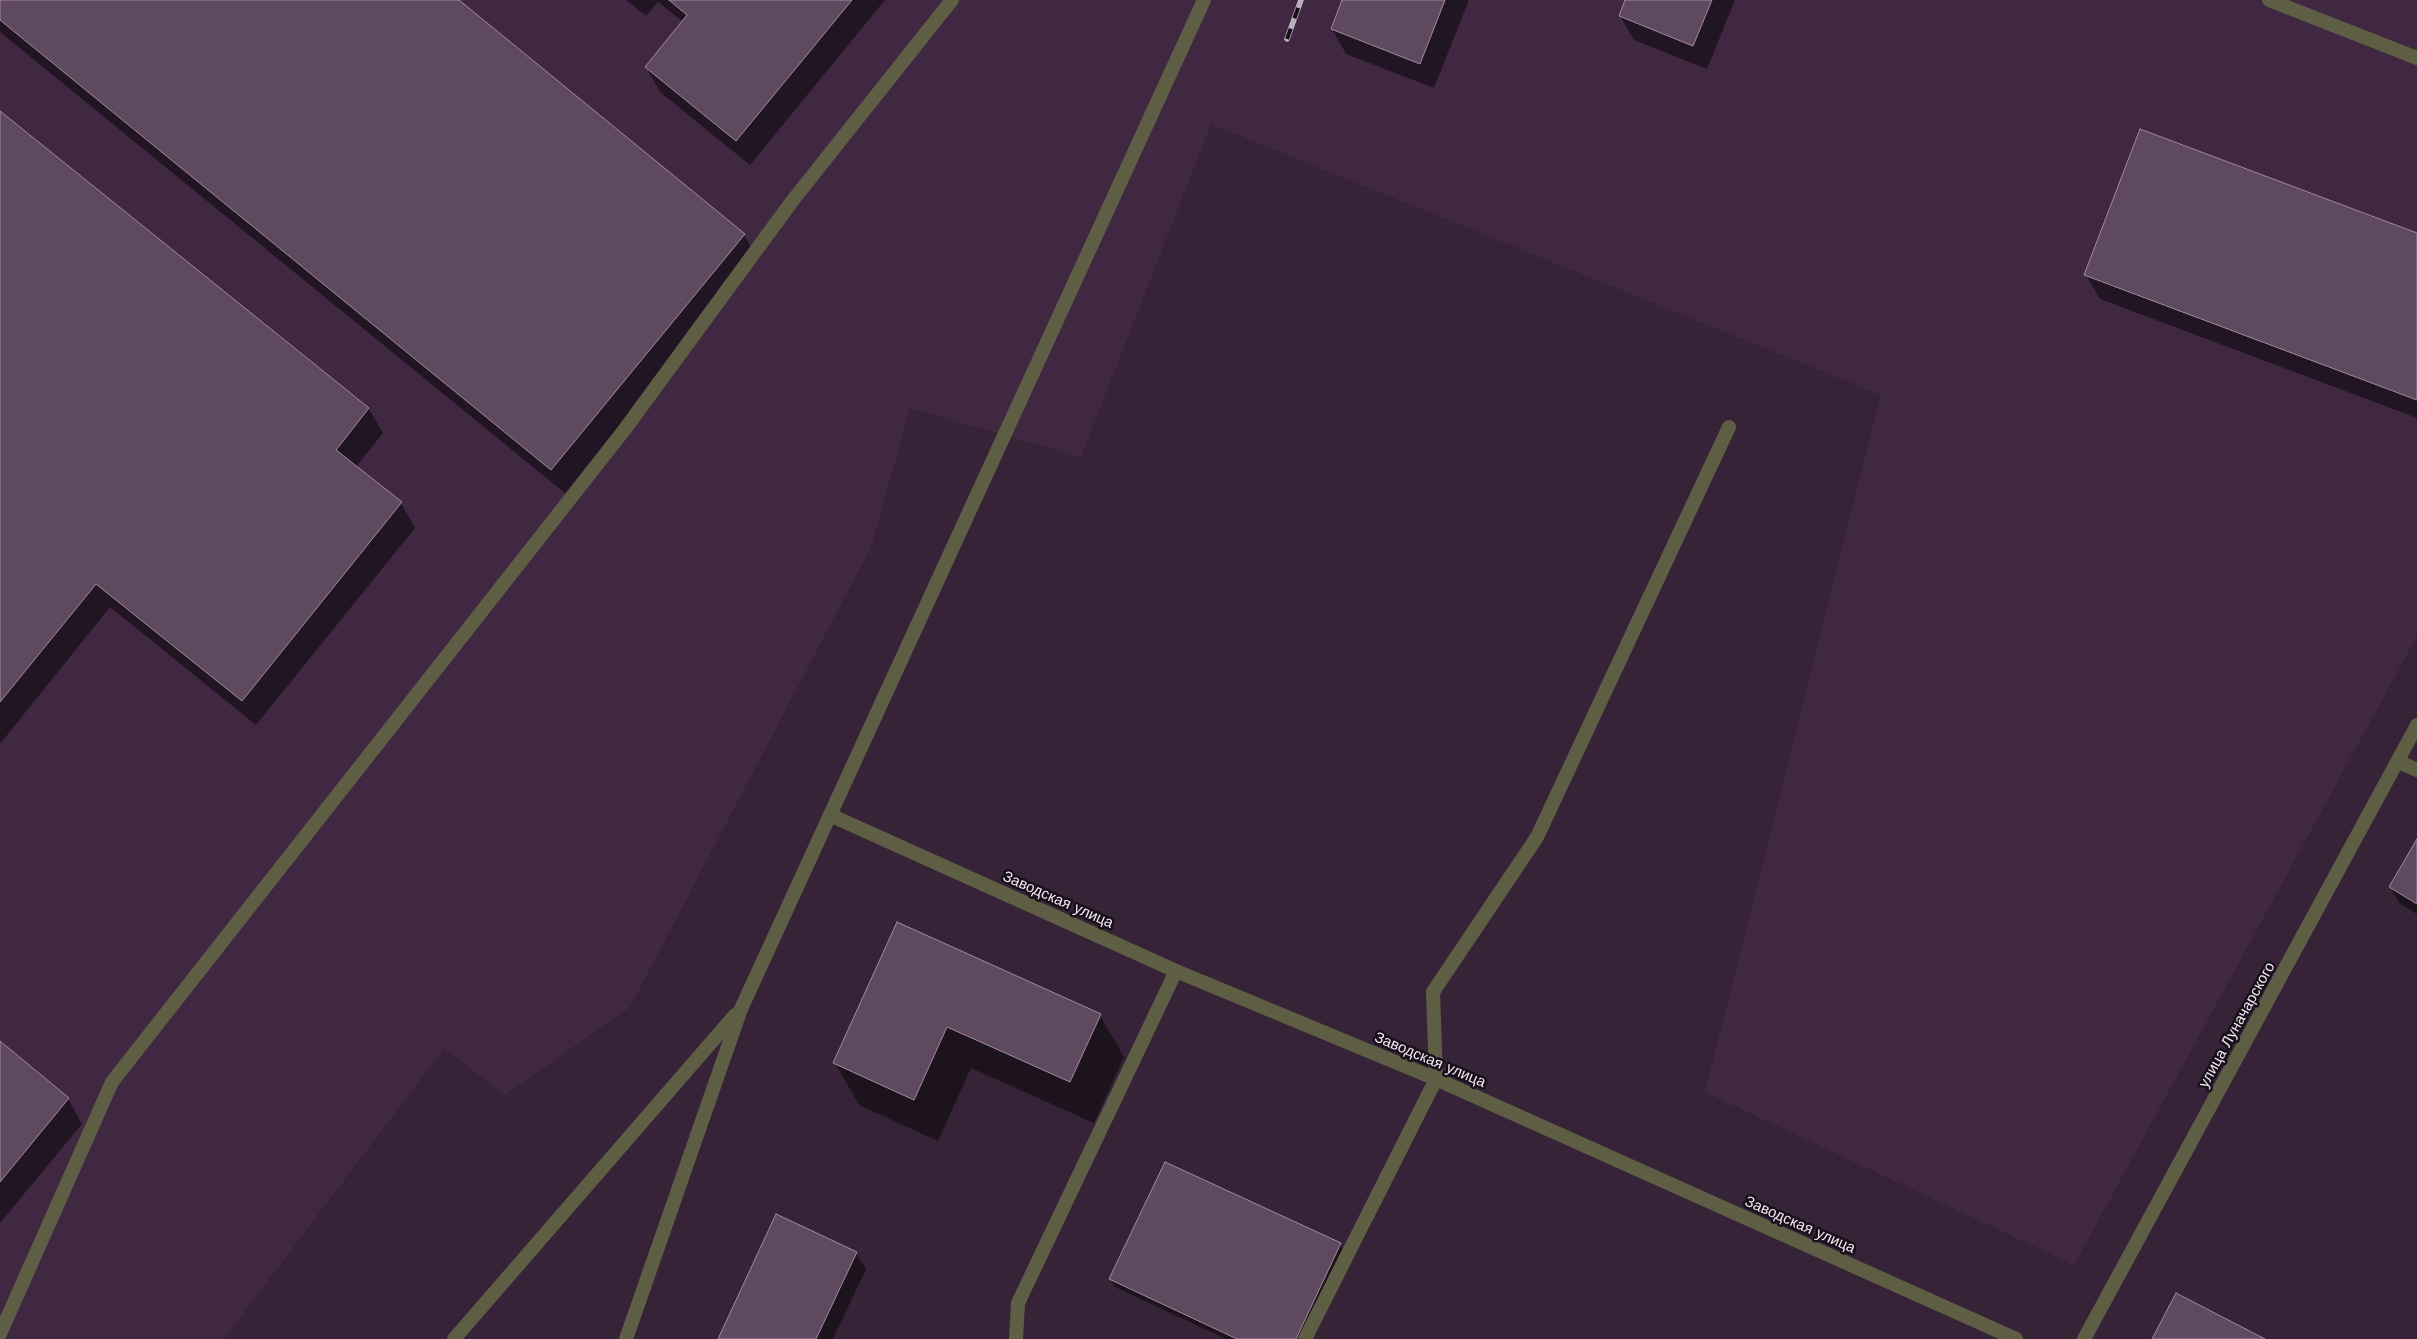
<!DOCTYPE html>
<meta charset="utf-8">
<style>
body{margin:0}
canvas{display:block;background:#362337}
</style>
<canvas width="2417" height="1339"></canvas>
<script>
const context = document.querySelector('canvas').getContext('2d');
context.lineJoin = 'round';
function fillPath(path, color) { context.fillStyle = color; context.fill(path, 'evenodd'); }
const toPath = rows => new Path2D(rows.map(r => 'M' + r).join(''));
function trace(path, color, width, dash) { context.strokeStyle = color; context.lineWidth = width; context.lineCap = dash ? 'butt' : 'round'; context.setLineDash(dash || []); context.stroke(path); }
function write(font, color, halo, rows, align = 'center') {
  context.font = font + ' "Work Sans",sans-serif'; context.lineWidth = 5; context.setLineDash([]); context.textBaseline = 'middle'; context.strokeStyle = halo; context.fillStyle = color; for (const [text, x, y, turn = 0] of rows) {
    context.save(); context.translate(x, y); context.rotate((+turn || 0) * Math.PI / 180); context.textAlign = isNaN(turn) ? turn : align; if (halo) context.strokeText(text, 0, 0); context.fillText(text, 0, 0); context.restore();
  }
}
fillPath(toPath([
 [0,0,2417,0,2417,636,2074,1265,1705,1092,1881,395,1211,124,1081,457,910,408,871,547,630,1007,505,1095,444,1048,224,1339,0,1339]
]), '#402842');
fillPath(toPath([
 [0,0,457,0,744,235,758,259,566,494,0,32],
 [626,0,885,0,750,165,660,92,646,67,683,22,658,2,646,16],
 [1343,0,1469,0,1434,88,1346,54,1332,29],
 [1626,0,1735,0,1707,69,1634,40,1620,16],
 [0,113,369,409,383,433,356,467,401,503,415,528,256,725,110,607,0,744],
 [2417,234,2417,418,2100,299,2086,275],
 [2417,842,2417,914,2400,904,2390,887],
 [898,923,1100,1015,1124,1057,1094,1123,971,1068,938,1141,859,1105,835,1063],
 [0,1043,68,1099,82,1124,0,1223],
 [1340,1244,1345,1252,1304,1339,1226,1339,1115,1287,1111,1279],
 [856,1253,866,1269,833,1339,719,1339]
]), '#0007');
const building = toPath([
 [0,0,459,0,745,234,551,470,0,20,0,0],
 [669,0,852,0,736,141,645,67,687,15,669,0],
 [1342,0,1445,0,1420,64,1331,29,1342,0],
 [1625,0,1712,0,1693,46,1619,16,1625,0],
 [0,111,369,408,336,450,402,502,242,701,96,584,0,702,0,111],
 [2140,129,2417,233,2417,400,2084,275,2140,129],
 [2417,839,2417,904,2389,887,2417,839],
 [897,922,1101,1014,1070,1082,947,1027,914,1100,833,1063,897,922],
 [0,1041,69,1098,0,1182,0,1041],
 [1165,1162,1341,1243,1296,1339,1237,1339,1109,1279,1165,1162],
 [776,1214,857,1252,816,1339,718,1339,776,1214],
 [2176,1293,2265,1339,2152,1339,2176,1293]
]);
fillPath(building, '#5e495f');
trace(building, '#a28aa3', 1);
trace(toPath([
 [2269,0,2417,58],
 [0,1334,112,1082,625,429,793,200,952,0],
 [454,1339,735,1015],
 [626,1339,741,1009,1204,0],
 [1016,1339,1018,1303,1176,971],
 [1305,1339,1436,1079,1433,992,1537,837,1729,427]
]), '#5e5e45', 14);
trace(toPath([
 [2399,762,2417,770],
 [830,815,1176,971,1436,1079,2016,1339]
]), '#5e5e45', 14);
trace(toPath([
 [2084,1339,2417,725]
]), '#5e5e45', 14);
const rail = toPath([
 [1287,39,1301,0]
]);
trace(rail, '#bdaebe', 5.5);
trace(rail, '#181019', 4, [11]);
write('15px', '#f5e8f6', '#181019', [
 ["Заводская улица",1058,900,24],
 ["улица Луначарского",2237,1025,-61],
 ["Заводская улица",1430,1060,23],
 ["Заводская улица",1800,1225,24]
]);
</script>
